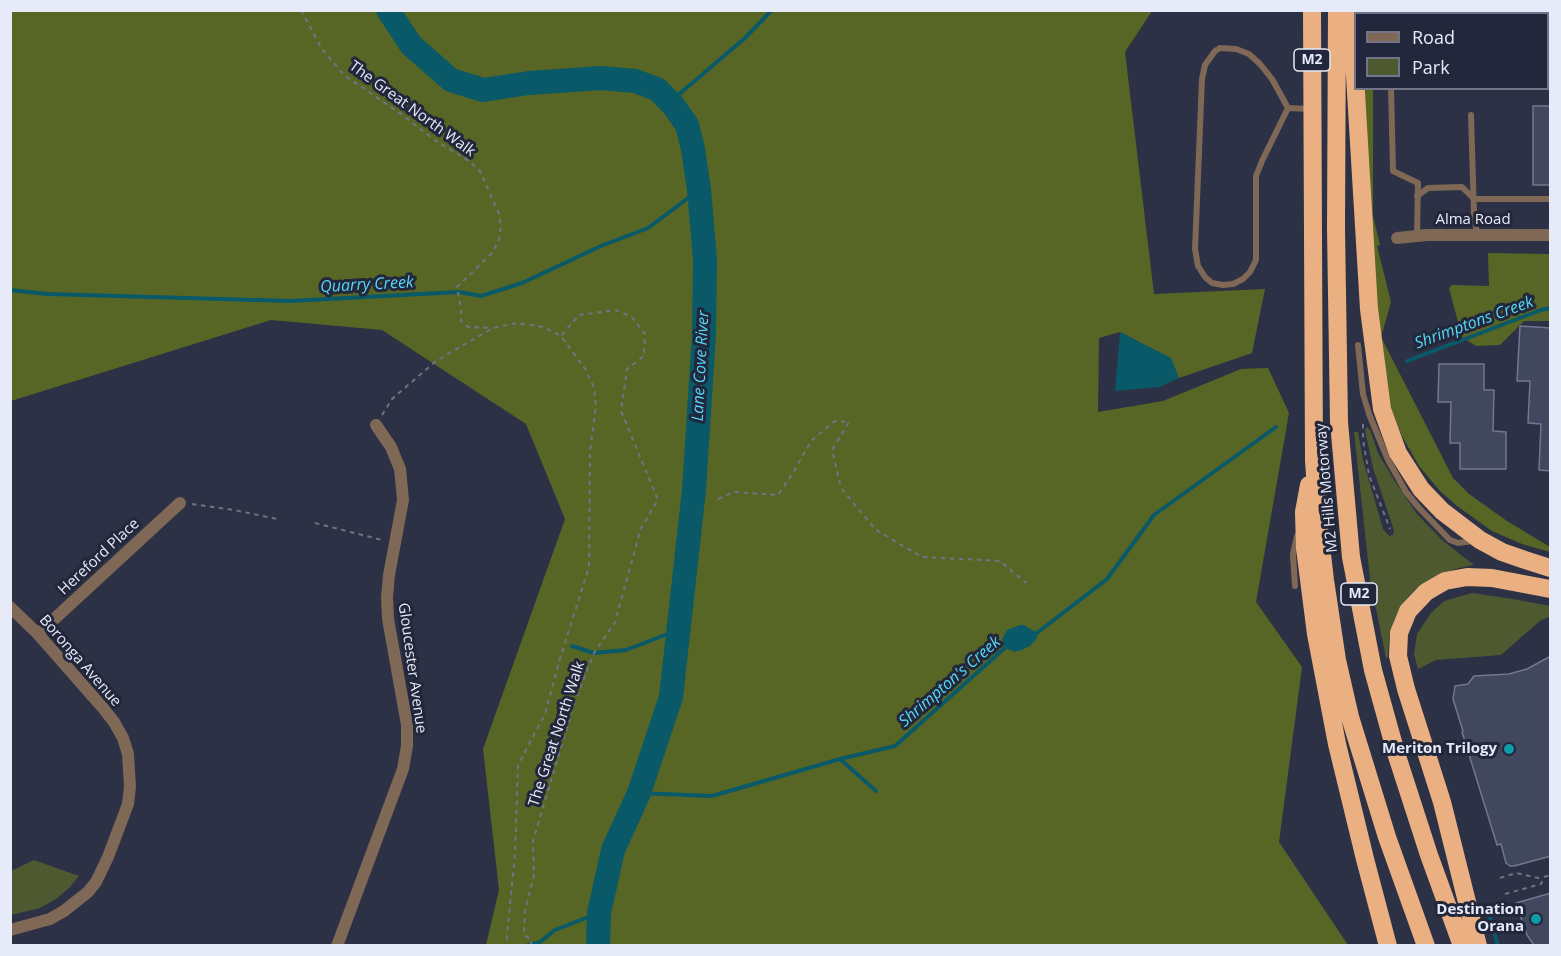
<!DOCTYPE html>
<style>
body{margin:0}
#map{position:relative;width:1561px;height:956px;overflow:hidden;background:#2c3145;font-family:"Open Sans",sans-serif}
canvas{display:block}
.frame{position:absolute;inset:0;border:12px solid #e7eaf8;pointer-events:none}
.legend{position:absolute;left:1354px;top:12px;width:195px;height:78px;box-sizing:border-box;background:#22273b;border:2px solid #717587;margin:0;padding:8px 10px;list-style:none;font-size:18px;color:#e7eaf8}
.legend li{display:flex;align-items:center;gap:12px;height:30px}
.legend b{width:30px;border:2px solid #717587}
</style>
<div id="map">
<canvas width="1561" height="956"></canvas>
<div class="frame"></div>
<ul class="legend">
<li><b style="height:8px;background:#7f6855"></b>Road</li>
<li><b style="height:16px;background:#4f5930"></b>Park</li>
</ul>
</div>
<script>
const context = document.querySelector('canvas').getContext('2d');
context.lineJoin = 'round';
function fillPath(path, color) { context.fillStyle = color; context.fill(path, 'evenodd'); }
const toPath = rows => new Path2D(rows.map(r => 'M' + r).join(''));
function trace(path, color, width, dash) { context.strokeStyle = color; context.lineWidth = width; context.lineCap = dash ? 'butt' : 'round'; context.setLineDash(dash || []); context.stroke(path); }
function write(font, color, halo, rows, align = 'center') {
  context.font = font + ' "Open Sans",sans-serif'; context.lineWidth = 6; context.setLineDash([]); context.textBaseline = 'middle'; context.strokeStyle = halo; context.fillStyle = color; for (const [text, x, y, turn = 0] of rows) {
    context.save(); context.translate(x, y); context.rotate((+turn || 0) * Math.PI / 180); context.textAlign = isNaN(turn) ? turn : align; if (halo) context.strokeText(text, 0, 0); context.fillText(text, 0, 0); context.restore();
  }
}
fillPath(toPath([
 [1367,427,1370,430,1378,453,1394,480,1417,514,1442,540,1474,565,1455,569,1437,576,1419,586,1408,597,1395,618,1389,636,1388,657,1386,658,1370,579,1354,432,1358,432,1363,460,1383,529,1389,536,1393,535,1394,530,1373,468,1365,430],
 [1472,593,1513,599,1550,606,1550,617,1541,620,1501,655,1436,660,1418,669,1414,654,1417,634,1431,613,1444,601],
 [34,860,79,876,70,887,56,899,40,908,11,915,11,871]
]), '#4f5930');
fillPath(toPath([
 [11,11,1152,11,1125,52,1154,294,1265,289,1252,353,1179,378,1170,358,1120,332,1099,338,1098,412,1163,401,1241,369,1268,368,1289,413,1256,602,1302,667,1279,842,1348,945,486,945,499,890,483,749,565,519,526,424,382,330,271,320,11,401],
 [1362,89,1373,89,1373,216,1380,245,1377,246,1391,302,1381,337,1453,478,1469,494,1507,521,1550,547,1550,552,1522,544,1492,531,1457,506,1440,491,1419,466,1402,436,1391,408,1377,336],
 [1488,253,1550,254,1550,321,1524,321,1500,345,1476,346,1462,337,1449,288,1452,285,1489,286]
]), '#586625');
fillPath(toPath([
 [1120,332,1171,358,1179,378,1160,387,1115,391],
 [1020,625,1024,625,1037,633,1037,638,1030,646,1022,650,1014,652,1004,647,1002,639,1007,630]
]), '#095968');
trace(toPath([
 [670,102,745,38,772,10],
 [10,290,48,294,290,301,459,292,481,296,522,283,601,246,648,228,699,190],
 [1407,361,1541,310,1550,308],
 [1033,634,1037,633,1107,579,1154,515,1276,427],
 [572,646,594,653,626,650,678,630],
 [840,759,876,791],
 [639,793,712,796,840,759,895,746,1007,646],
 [1485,908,1489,915,1498,946],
 [526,946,540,942,555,930,599,913]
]), '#095968', 4);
trace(toPath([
 [388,10,411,45,451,80,483,90,529,83,601,78,635,81,657,89,673,105,687,125,693,149,699,190,705,259,704,334,694,490,671,697,639,793,613,850,599,913,598,946]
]), '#095968', 24);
const building = toPath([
 [1533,106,1551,106,1551,185,1533,185,1533,106],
 [1520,326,1551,328,1551,471,1539,470,1541,424,1528,423,1530,381,1517,381,1520,326],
 [1439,364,1484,364,1484,390,1494,390,1493,431,1506,432,1506,469,1460,469,1460,443,1450,443,1451,402,1438,402,1439,364],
 [1551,656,1551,856,1514,866,1510,866,1506,863,1501,844,1497,845,1462,732,1463,731,1453,699,1455,686,1468,684,1474,676,1509,674,1527,669,1551,656],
 [1551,893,1551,945,1534,945,1527,935,1516,903,1551,893]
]);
fillPath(building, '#41475c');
trace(building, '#71778f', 1.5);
trace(toPath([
 [301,10,322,49,344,75,401,114,433,139,469,161,480,171,499,214,501,226,499,240,493,252,457,287,461,310,461,321,468,327,493,328],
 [382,415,392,399,436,361,493,328,517,323,543,327,561,336,586,370,594,388,596,406,590,452,589,567,559,662,545,714,518,765,515,854,506,946],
 [1363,424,1363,440,1369,475,1390,529],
 [718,499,734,492,778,495,793,473,811,441,835,421,849,422,832,450,841,488,876,530,922,557,1000,561,1026,583],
 [192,504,234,510,277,519],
 [315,523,382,540],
 [1500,878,1516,873,1543,879],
 [1505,894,1541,884,1544,877,1550,875],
 [532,946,530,938,525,936,524,932,525,910,534,876,533,841,575,701,594,653,615,622,641,528,658,500,621,411,627,369,644,356,645,334,632,317,616,310,579,315,561,336]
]), '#6f7385', 2, [4.5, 4.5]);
trace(toPath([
 [1220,48,1236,49,1249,54,1260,64,1272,79,1288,108,1262,161,1256,176,1256,260,1250,272,1243,279,1233,284,1223,285,1212,283,1205,277,1198,266,1195,249,1202,79,1205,65,1215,51,1220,48],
 [1391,88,1393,171,1418,183,1417,236],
 [1288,108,1312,109],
 [1471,115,1474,214,1477,234],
 [1417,196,1428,188,1462,187,1474,199,1550,199],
 [1358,345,1363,394,1369,414,1388,460,1406,492,1419,508,1450,540,1458,543,1473,541],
 [1295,586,1293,554,1297,536]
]), '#7f6855', 6);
trace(toPath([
 [1397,238,1427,235,1550,235],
 [10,607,38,634,103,708,114,722,123,738,128,754,130,787,128,804,108,857,96,882,88,892,64,911,50,919,10,930],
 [38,634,180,503],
 [337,946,403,769,407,746,407,725,388,619,387,597,389,575,403,500,400,469,391,447,376,425]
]), '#7f6855', 12);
trace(toPath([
 [1312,10,1314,460,1318,520,1325,580,1337,660,1350,717,1387,837,1426,946],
 [1337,10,1336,229,1339,422,1351,557,1373,670,1396,753,1429,855,1462,946],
 [1351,10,1369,309,1382,409,1398,453,1421,489,1442,511,1480,540,1502,552,1525,560,1550,568],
 [1309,485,1304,512,1305,548,1316,634,1337,744,1365,859,1388,946],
 [1478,946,1442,802,1406,689,1398,656,1399,633,1408,611,1426,592,1445,581,1467,577,1492,578,1550,589]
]), '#eab081', 18);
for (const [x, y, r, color] of [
 [1509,749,6,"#0f9aa8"],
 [1536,919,6,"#0f9aa8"]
]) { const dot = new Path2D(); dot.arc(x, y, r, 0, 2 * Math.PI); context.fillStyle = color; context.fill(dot); trace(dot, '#22273b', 2); }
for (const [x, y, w] of [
 [1312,60,36],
 [1359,594,36]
]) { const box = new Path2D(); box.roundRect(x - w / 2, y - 11, w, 22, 4.5); context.fillStyle = '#22273b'; context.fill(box); trace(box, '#e7eaf8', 1.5); }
write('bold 14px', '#e7eaf8', null, [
 ["M2",1312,60],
 ["M2",1359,594]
]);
write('15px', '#e7eaf8', '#22273b', [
 ["The Great North Walk",412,109,36],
 ["Alma Road",1473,220],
 ["M2 Hills Motorway",1327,488,-95],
 ["Hereford Place",99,557,-43],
 ["Boronga Avenue",80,661,49],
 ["Gloucester Avenue",412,668,82],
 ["The Great North Walk",557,734,-72]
]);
write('bold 15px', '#e7eaf8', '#22273b', [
 ["Meriton Trilogy",1497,749],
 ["Destination",1524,910],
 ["Orana",1524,927]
], 'right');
write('italic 16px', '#54d9f7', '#22273b', [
 ["Quarry Creek",367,285,-3],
 ["Shrimptons Creek",1474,323,-20],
 ["Lane Cove River",701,366,-87],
 ["Shrimpton's Creek",950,682,-41]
]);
</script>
